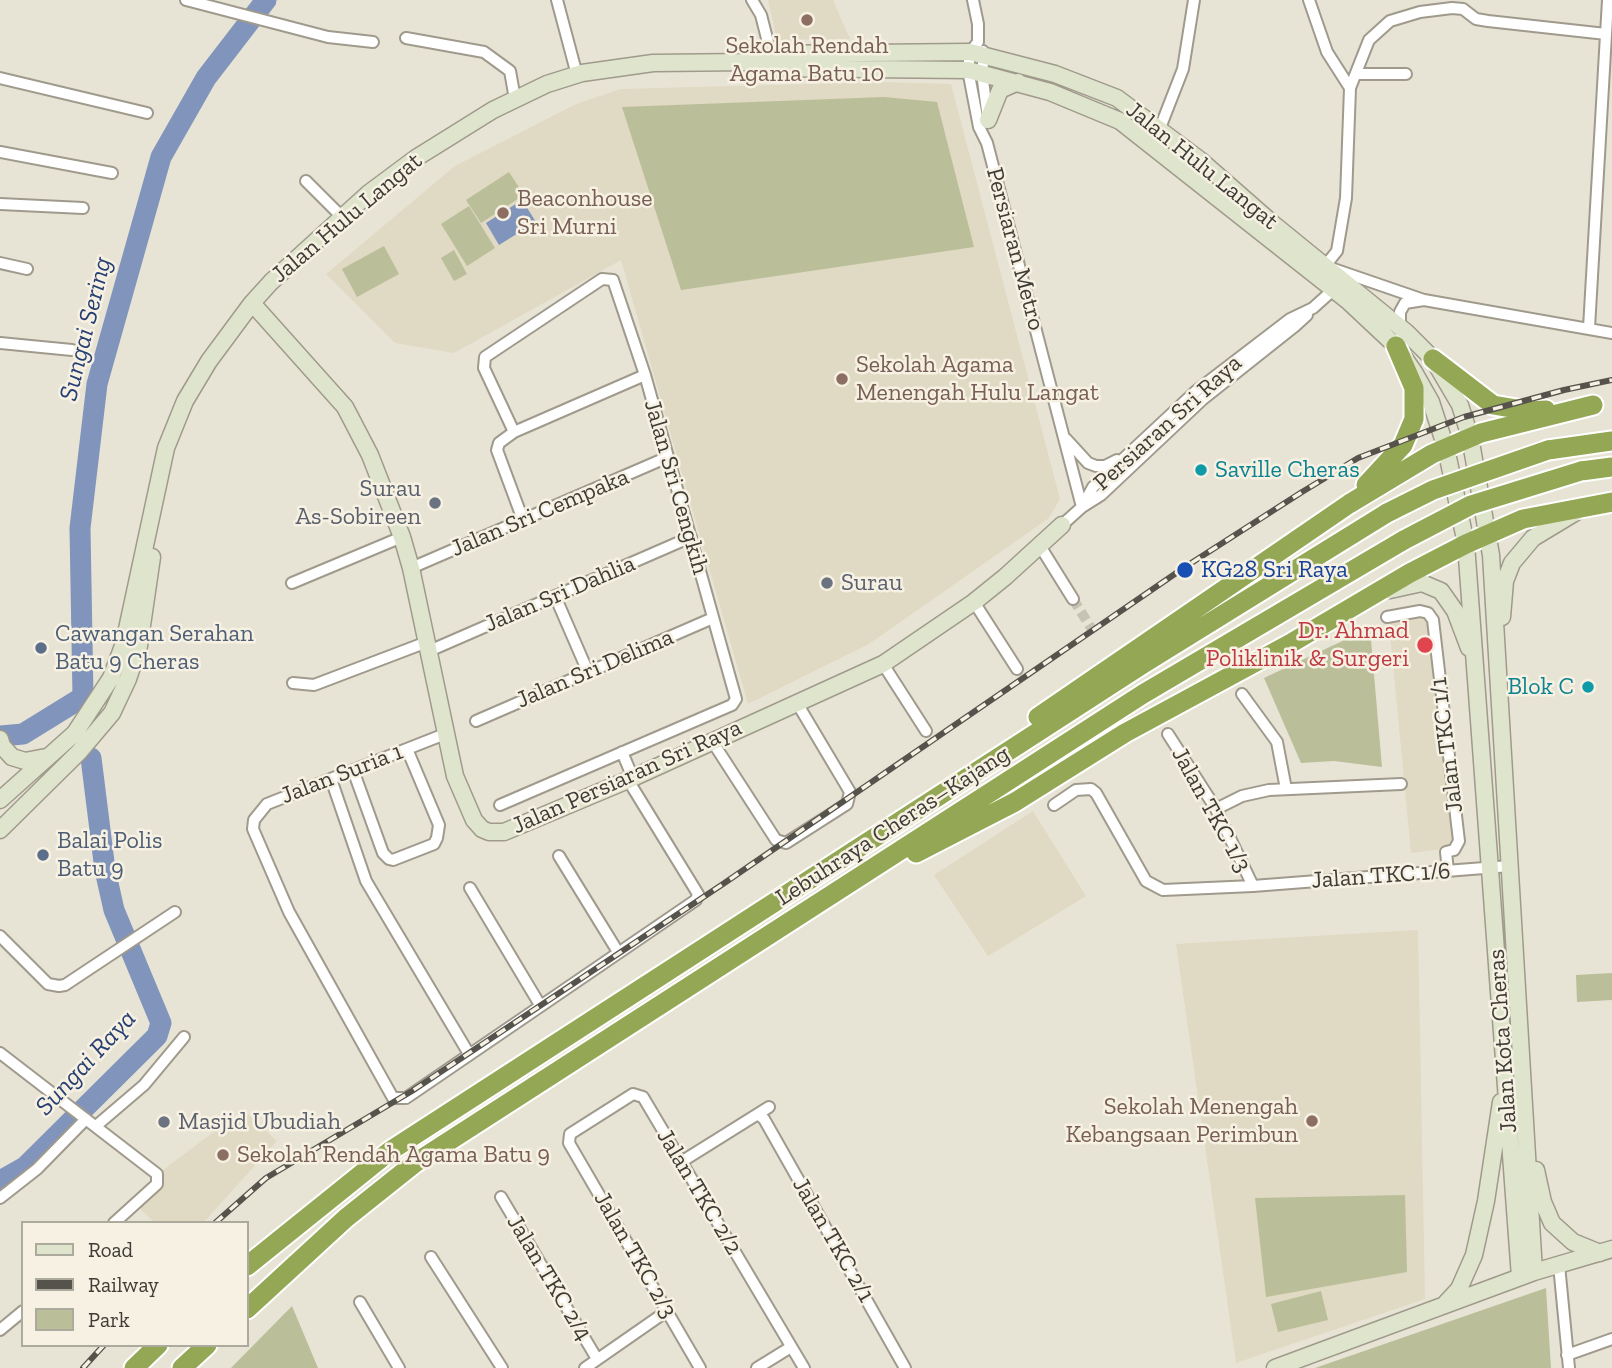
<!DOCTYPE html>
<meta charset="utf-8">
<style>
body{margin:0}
#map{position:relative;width:1612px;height:1368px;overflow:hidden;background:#e8e4d5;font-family:"Zilla Slab",serif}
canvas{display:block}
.legend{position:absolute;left:21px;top:1221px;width:228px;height:126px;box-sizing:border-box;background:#f6f1e2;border:2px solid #aca99d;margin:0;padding:9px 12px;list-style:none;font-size:21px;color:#3e3c36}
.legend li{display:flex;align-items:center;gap:14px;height:35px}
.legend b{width:35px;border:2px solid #aca99d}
</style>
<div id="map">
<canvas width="1612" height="1368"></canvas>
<ul class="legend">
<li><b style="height:9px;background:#dfe5cc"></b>Road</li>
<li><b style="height:9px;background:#55534c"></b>Railway</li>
<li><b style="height:19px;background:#babf99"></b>Park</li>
</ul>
</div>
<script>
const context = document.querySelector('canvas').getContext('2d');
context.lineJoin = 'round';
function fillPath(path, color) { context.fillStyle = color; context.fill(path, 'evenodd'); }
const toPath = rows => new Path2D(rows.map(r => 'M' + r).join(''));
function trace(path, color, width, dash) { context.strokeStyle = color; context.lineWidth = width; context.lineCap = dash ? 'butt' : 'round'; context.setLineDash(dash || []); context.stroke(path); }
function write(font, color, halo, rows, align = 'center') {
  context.font = font + ' "Zilla Slab",serif'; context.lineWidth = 5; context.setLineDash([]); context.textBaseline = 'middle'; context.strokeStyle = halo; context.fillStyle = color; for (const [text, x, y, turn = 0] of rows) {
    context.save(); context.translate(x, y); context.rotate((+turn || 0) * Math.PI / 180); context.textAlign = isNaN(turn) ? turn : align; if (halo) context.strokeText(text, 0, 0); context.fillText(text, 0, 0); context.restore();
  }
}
fillPath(toPath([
 [768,0,833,0,850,39,777,40],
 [883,82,951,84,1060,499,1049,518,869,644,748,704,621,260,454,353,395,343,326,274,455,166,576,104,621,89],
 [1423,617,1429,621,1455,842,1450,848,1411,853,1389,622],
 [1033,811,1086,896,988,956,934,875],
 [1418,930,1425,1299,1236,1363,1176,944],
 [248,1114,277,1141,203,1223,155,1223,139,1208,163,1181,163,1170,223,1125]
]), '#e0d9c3');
fillPath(toPath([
 [884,97,937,102,974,247,681,290,622,107],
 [509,172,524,195,481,223,466,200],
 [469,206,495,248,467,266,441,224],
 [384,246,399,274,357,297,342,269],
 [454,250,467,274,454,281,441,258],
 [1370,628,1382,767,1334,761,1301,763,1264,678],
 [1612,973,1612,1000,1577,1002,1576,975],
 [1405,1195,1407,1272,1266,1297,1255,1198],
 [1546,1288,1551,1368,1315,1368],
 [1321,1291,1328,1320,1278,1332,1271,1304],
 [292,1306,318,1368,231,1368]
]), '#babf99');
fillPath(toPath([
 [522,200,536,222,499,245,486,223]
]), '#8194bb');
trace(toPath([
 [0,736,23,734,83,697,80,528,97,384,161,157,206,78,266,0],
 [0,1181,25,1167,157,1036,161,1023,114,910,105,870,91,758]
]), '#8194bb', 21);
trace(toPath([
 [1073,599,1096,636]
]), '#c6c2b5', 10, [10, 5]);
const street = toPath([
 [186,0,328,37,373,42],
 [557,0,577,75],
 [752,0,761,15,771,54],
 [973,0,978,24,978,42],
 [1309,0,1327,52,1350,88],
 [406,38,484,52,510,71,515,99],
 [978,42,970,52,968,70,979,127,987,143,1082,507],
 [983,51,984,54,982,73,988,118],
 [1357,74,1406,74],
 [0,78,147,113],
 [1160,128,1183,69,1194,0],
 [0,152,112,173],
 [306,181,343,218],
 [0,204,83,208],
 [0,263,27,269],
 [1424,300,1325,266,1337,251,1346,198,1350,88,1369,40,1390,21,1420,12,1452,8,1463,9,1476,19,1488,21,1606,34],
 [1589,328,1608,0],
 [1405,330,1400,323,1400,312,1405,303,1424,300,1612,333],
 [0,343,72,350],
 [1066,439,1088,463,1096,466,1105,466,1117,460],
 [1082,507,1093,487,1196,391,1290,319,1313,308,1333,290],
 [523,520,497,450,499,443,514,432,645,375],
 [1062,525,1082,507,1101,495,1203,399,1295,326,1307,315],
 [1040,546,1073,599],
 [411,568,668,457],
 [292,583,402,537],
 [555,596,588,672],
 [974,602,1017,669],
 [1387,617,1420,611,1428,613,1433,620,1459,841,1454,850,1446,852,1448,871],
 [429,651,691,537],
 [883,664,926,731],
 [293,683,314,685,427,642],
 [1242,694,1277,742,1286,789],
 [476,721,713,618],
 [445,734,267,804,254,820,253,829,289,912,393,1098,406,1098,696,900,698,894,628,780],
 [1168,734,1216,809,1253,886],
 [712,741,776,840,786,843,847,804,850,792,797,703],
 [622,752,633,778],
 [353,770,383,853,389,859,393,860,434,844,437,838,439,825,407,749],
 [331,779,366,881,469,1054],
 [500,805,732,705,736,699,645,375,613,280,602,279,485,357,484,368,514,432],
 [1054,805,1076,790,1091,789,1096,793,1146,881,1163,890,1253,886,1510,866],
 [1216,809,1242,796,1269,790,1401,784],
 [559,856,618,952],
 [470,888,540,1005],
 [0,936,48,984,59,986,65,985,175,912],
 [0,1053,157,1174,157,1184,114,1223],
 [759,1115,764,1119,905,1368],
 [96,1126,144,1085,184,1037],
 [681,1162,769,1107],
 [501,1197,597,1359],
 [0,1198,37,1169,86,1119],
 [431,1257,502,1368],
 [1559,1265,1569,1368],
 [360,1302,399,1368],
 [0,1330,23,1311],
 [1567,1355,1612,1339],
 [585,1368,667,1311],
 [700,1368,569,1143,570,1134,633,1094,643,1097,804,1368],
 [757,1368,791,1347]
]);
const secondary = toPath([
 [749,62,763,54,970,52,1055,74,1117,98,1200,160,1272,223,1406,332,1433,359,1460,405,1470,437,1491,555,1534,1272],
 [988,120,1000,90,1018,82],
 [252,303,345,407,370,455,402,537,411,568,455,776,474,820,482,829,489,832,504,832,628,780,883,664,974,602,1005,577,1062,525],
 [1390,590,1422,583,1441,591,1455,611,1469,648],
 [1502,617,1505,581,1512,563,1533,538,1576,512],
 [0,739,2,746,12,757,25,761,46,757],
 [0,800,75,733,111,678,124,643,166,448,185,401,209,361,252,303,271,282,369,193,416,158,493,110,547,84,582,73,653,63,749,62,764,68,968,70,1050,92,1120,121,1348,301,1396,346,1414,372,1431,402,1446,448,1466,544,1520,1277],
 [0,830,79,752,112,713,128,679,139,646,152,557],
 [1536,1170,1543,1202,1552,1223,1573,1242,1600,1253],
 [1446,1303,1459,1289,1474,1255,1486,1201,1501,1102],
 [1275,1368,1534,1272,1612,1249]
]);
const highway = toPath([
 [1433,359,1493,405,1529,411,1546,410],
 [1548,450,1612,441],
 [1581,471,1612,467],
 [1366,485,1403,445,1414,419,1414,388,1396,346],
 [1038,717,1349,504,1432,454,1481,433,1593,405],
 [916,853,1015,802,1125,733,1293,642,1410,573,1466,544,1523,519,1612,502],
 [247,1266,390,1151,1143,664,1387,513],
 [247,1309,346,1218,415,1163,1143,694,1404,540],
 [134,1368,158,1345],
 [182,1368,207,1345]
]);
trace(street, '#9f9a8c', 14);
trace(secondary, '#9f9a8c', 19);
trace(highway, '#fff', 23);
trace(street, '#fff', 10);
trace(secondary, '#dfe5cc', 16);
trace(highway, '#94a754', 19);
const rail = toPath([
 [215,1223,266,1178,412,1091,723,884,1185,567,1302,492,1358,458,1464,417,1564,390,1612,380],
 [83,1368,104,1345]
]);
trace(rail, '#55534c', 6);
trace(rail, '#f6f1e2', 3.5, [10]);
const highwayBridge = toPath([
 [1387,513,1433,490,1548,450],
 [1404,540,1471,505,1581,471]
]);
trace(highwayBridge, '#fff', 23, []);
trace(highwayBridge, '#94a754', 19);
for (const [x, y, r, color] of [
 [807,20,7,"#8d6e63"],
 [503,213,7,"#8d6e63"],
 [842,379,7,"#8d6e63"],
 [1201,470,7,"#0f9aa8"],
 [435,503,7,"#6b7280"],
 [1185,570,9,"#1a4fb4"],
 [827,583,7,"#6b7280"],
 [1425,645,9,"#e0444e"],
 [41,648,7,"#5c6f8a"],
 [1588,687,7,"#0f9aa8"],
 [43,855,7,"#5c6f8a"],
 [1312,1121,7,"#8d6e63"],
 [164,1122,7,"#6b7280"],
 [223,1155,7,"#8d6e63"]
]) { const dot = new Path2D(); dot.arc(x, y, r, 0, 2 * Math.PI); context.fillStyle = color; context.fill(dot); trace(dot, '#f6f1e2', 2.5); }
write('24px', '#785e54', '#f6f1e2', [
 ["Sekolah Rendah",807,46,"center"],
 ["Agama Batu 10",807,74,"center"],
 ["Beaconhouse",517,199],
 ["Sri Murni",517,227],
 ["Sekolah Agama",856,365],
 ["Menengah Hulu Langat",856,393],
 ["Sekolah Menengah",1298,1107,"right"],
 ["Kebangsaan Perimbun",1298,1135,"right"],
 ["Sekolah Rendah Agama Batu 9",237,1155]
], 'left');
write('24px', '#3e3c36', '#f6f1e2', [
 ["Jalan Hulu Langat",1202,166,39],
 ["Jalan Hulu Langat",347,218,-40],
 ["Persiaran Metro",1015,249,75],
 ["Persiaran Sri Raya",1168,423,-42],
 ["Jalan Sri Cengkih",676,487,74],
 ["Jalan Sri Cempaka",540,513,-23],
 ["Jalan Sri Dahlia",560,594,-23],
 ["Jalan Sri Delima",595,669,-23],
 ["Jalan TKC 1/1",1447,745,-97],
 ["Jalan Suria 1",342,774,-21],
 ["Jalan Persiaran Sri Raya",627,777,-24],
 ["Jalan TKC 1/3",1211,810,61],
 ["Lebuhraya Cheras–Kajang",893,826,-33],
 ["Jalan TKC 1/6",1381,876,-4],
 ["Jalan Kota Cheras",1503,1041,-94],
 ["Jalan TKC 2/2",699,1192,59],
 ["Jalan TKC 2/1",833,1240,60],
 ["Jalan TKC 2/3",635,1255,60],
 ["Jalan TKC 2/4",549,1278,59]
]);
write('24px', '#0d838f', '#f6f1e2', [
 ["Saville Cheras",1215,470],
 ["Blok C",1574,687,"right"]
], 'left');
write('24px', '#5b616d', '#f6f1e2', [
 ["Surau",421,489,"right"],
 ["As-Sobireen",421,517,"right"],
 ["Surau",841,583],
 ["Masjid Ubudiah",178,1122]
], 'left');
write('24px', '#164399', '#f6f1e2', [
 ["KG28 Sri Raya",1201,570]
], 'left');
write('24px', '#be3a42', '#f6f1e2', [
 ["Dr. Ahmad",1409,631],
 ["Poliklinik & Surgeri",1409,659]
], 'right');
write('24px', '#4e5e75', '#f6f1e2', [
 ["Cawangan Serahan",55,634],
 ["Batu 9 Cheras",55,662],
 ["Balai Polis",57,841],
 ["Batu 9",57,869]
], 'left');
write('italic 26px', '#283f72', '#f6f1e2', [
 ["Sungai Sering",86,329,-76],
 ["Sungai Raya",86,1063,-47]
]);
</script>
